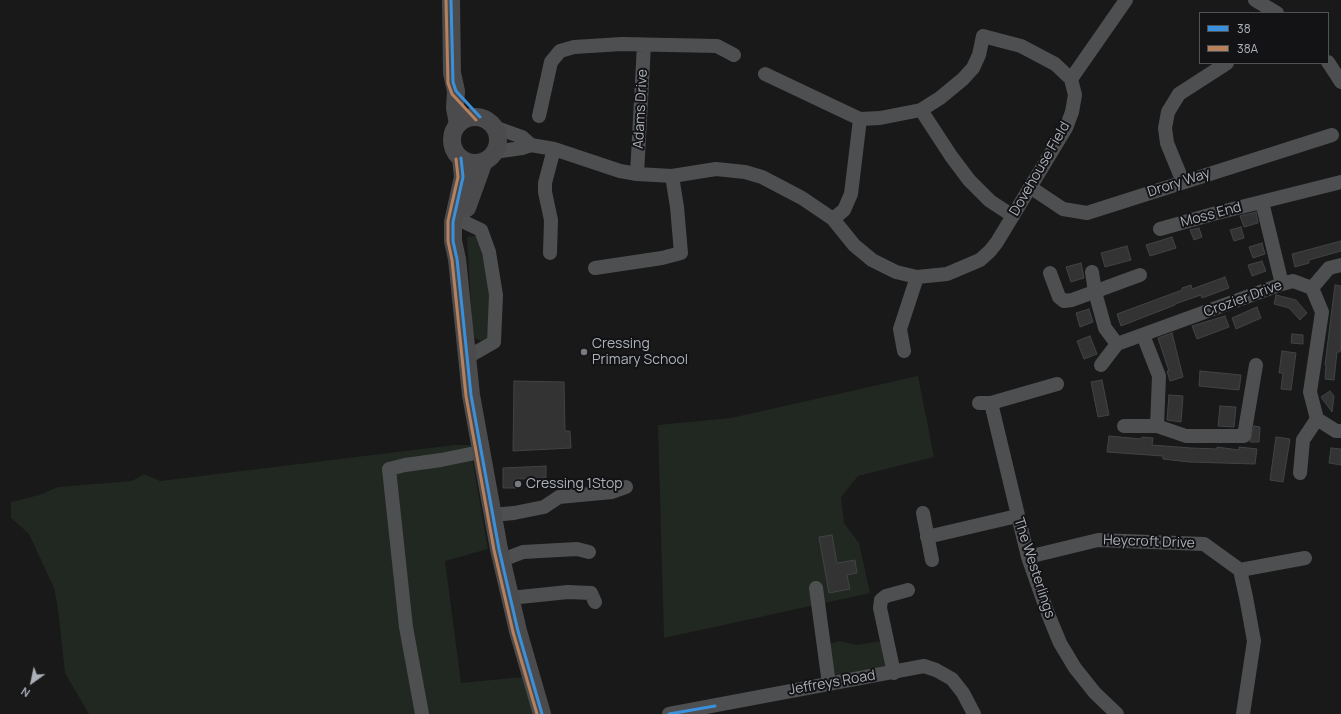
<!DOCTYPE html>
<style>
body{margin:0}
#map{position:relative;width:1341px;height:714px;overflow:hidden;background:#191919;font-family:Manrope,sans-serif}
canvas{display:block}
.legend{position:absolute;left:1199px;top:12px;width:130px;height:52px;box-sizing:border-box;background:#131315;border:1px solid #505256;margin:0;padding:5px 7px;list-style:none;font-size:12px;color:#abb1b8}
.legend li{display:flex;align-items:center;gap:8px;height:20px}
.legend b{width:20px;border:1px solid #505256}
.north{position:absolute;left:12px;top:662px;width:40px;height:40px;-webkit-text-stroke:3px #131315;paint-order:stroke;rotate:213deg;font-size:11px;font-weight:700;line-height:16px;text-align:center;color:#abb1b8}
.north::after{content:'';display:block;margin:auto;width:14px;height:18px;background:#abb1b8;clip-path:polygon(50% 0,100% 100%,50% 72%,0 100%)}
</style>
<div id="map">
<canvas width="1341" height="714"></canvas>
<ul class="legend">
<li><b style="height:5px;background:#3a90db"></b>38</li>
<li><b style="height:5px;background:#b6815c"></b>38A</li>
</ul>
<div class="north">N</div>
</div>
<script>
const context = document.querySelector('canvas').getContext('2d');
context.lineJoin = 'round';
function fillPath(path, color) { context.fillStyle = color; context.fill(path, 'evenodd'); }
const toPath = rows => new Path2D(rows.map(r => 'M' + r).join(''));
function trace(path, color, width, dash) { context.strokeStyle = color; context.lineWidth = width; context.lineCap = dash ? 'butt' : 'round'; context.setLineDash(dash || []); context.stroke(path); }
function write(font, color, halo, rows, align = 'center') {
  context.font = font + ' Manrope,sans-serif'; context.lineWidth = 4; context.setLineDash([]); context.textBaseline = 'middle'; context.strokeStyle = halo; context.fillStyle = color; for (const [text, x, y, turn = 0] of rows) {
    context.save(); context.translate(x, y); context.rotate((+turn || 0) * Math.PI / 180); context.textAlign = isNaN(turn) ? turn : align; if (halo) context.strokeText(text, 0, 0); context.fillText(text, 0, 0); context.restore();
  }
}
fillPath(toPath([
 [477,236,489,282,490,315,487,338,481,341,473,337,467,237],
 [918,376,934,457,858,476,841,497,844,523,859,543,870,593,664,638,658,425,731,418],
 [454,445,470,445,488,549,445,561,461,683,523,677,533,714,89,714,65,673,58,609,54,588,29,534,11,518,11,502,39,495,58,487,132,481,144,474,160,481],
 [839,641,857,645,882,641,888,668,839,676,835,674,829,644]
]), '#212721');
const building = toPath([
 [1256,212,1258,223,1244,227,1240,216,1256,212],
 [1241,227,1244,238,1234,241,1230,230,1241,227],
 [1199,228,1202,237,1194,240,1190,230,1199,228],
 [1172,237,1176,248,1150,256,1146,245,1172,237],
 [1341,241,1341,251,1309,260,1309,263,1295,267,1292,254,1341,241],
 [1262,243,1265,254,1253,258,1249,247,1262,243],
 [1127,246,1131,260,1105,267,1101,253,1127,246],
 [1262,261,1266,271,1252,276,1248,265,1262,261],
 [1081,263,1084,278,1071,282,1066,267,1081,263],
 [1225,277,1229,288,1202,298,1201,295,1175,304,1175,305,1121,326,1117,314,1182,290,1182,288,1191,285,1192,289,1225,277],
 [1335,285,1341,286,1341,343,1340,352,1337,352,1334,380,1325,379,1326,365,1325,365,1335,285],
 [1276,295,1296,300,1307,313,1300,320,1289,308,1274,304,1276,295],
 [1257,307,1261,318,1236,329,1232,318,1257,307],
 [1089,309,1093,322,1080,327,1076,313,1089,309],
 [1225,316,1229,327,1197,339,1192,326,1225,316],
 [1172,333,1183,377,1170,381,1167,371,1169,371,1158,338,1172,333],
 [1292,334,1303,335,1303,344,1291,343,1292,334],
 [1090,336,1097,354,1084,359,1077,341,1090,336],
 [1282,351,1296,353,1291,390,1281,389,1283,373,1279,373,1282,351],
 [1200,371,1241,375,1239,390,1199,386,1200,371],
 [1102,380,1109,415,1098,417,1091,382,1102,380],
 [514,381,564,382,565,431,570,431,571,448,513,451,514,381],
 [1330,391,1334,396,1332,412,1321,397,1330,391],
 [1169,395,1183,396,1181,422,1167,420,1169,395],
 [1220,406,1236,407,1234,427,1218,426,1220,406],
 [1254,426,1260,427,1259,442,1250,442,1254,426],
 [1109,436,1141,439,1142,437,1153,438,1152,445,1191,448,1217,449,1217,447,1239,450,1239,447,1257,449,1255,464,1189,462,1163,459,1163,456,1107,452,1109,436],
 [1276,437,1290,439,1283,482,1270,480,1276,437],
 [1331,448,1341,449,1341,465,1329,463,1331,448],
 [546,466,546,478,516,479,516,488,503,488,503,468,546,466],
 [832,535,837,563,855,560,857,573,847,575,850,589,829,593,819,537,832,535]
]);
fillPath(building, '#333334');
trace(building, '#414345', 1);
trace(toPath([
 [1255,0,1277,13],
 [1328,62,1341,82],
 [1071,79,1126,0],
 [921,110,951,156,969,180,990,201,1013,216],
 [539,116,551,62,560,51,574,47,622,44,717,46,734,55],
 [494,127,522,137,531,145,554,149,620,171,637,174,672,176,716,169,745,172,762,177,802,198,833,219,854,245,872,260,896,272,917,277,947,274,980,260,990,251,997,242,1066,128,1072,112,1075,95,1071,79,1055,64,1021,46,983,36,979,55,973,68,963,79,940,98,921,110,880,118,860,119,765,74],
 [494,152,522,148,531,145],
 [637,174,644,45],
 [1183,182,1167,143,1165,128,1168,112,1179,94,1227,63],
 [1030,187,1063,209,1087,213,1332,135],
 [1262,202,1282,284],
 [833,219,844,210,851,194,860,119],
 [464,222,481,230,489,252,496,295,494,342,466,358],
 [1160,229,1213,214,1341,182],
 [550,253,551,220,545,192,545,183,554,149],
 [595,268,662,258,681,253,677,207,672,176],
 [1092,272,1095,292,1105,328,1117,344],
 [1050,273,1059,297,1064,301,1072,300,1140,275],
 [1312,288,1329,268,1341,265],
 [1143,335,1159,376,1157,426],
 [904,351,900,329,917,277],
 [1101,365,1117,344,1282,284,1293,281,1312,288,1322,312,1310,392,1317,419,1336,431,1341,431],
 [979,403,991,403,1057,384],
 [991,403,1028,557,1048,614,1060,643,1075,668,1095,693,1117,714],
 [1124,426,1157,426,1186,436,1244,436,1256,365],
 [1300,473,1303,440,1317,419],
 [923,513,932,560],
 [492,515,514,513,544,507,559,497,612,492,626,487],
 [927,537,1017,516],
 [1028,557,1098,540,1204,544,1240,570,1246,597,1254,641,1243,714],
 [502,560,523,552,577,549,589,552],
 [1240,570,1305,558],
 [816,588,829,684],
 [510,598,568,592,591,593,595,602],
 [894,673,880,608,881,600,886,596,908,590],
 [422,714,406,627,389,469,405,465,441,460,480,452],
 [669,714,924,666,936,670,952,679,963,693,974,714]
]), '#4d4f51', 14);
trace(toPath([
 [451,0,452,73,456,91,455,108,458,124],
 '452 140a23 23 0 1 1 46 0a23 23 0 1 1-46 0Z',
 [461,158,463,177,453,222,453,241,457,259,471,395,499,549,518,631,542,714],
 [467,208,484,161]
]), '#4b4b4d', 18);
trace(toPath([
 [451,0,453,82,456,91,480,117],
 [461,158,463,177,453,222,453,241,457,259,471,395,499,549,518,631,542,714],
 [669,714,715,706]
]), '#3a90db', 3);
trace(toPath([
 [446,0,448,83,452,94,476,120],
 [456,159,458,177,448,221,448,241,452,260,466,396,494,550,513,632,537,714]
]), '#b6815c', 3);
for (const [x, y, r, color] of [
 [584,352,4,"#787c80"],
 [518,484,4,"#787c80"]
]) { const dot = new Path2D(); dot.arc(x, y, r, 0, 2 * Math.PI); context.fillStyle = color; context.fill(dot); trace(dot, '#131315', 1.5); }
write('14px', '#abb1b8', '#131315', [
 ["Adams Drive",641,109,-87],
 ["Dovehouse Field",1040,169,-60],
 ["Drory Way",1179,183,-18],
 ["Moss End",1211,215,-15],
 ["Crozier Drive",1243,299,-20],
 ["Heycroft Drive",1149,542,2],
 ["The Westerlings",1034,568,72],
 ["Jeffreys Road",832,683,-10]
]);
write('14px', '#abb1b8', '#131315', [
 ["Cressing",592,344],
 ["Primary School",592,360],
 ["Cressing 1Stop",526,484]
], 'left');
</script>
